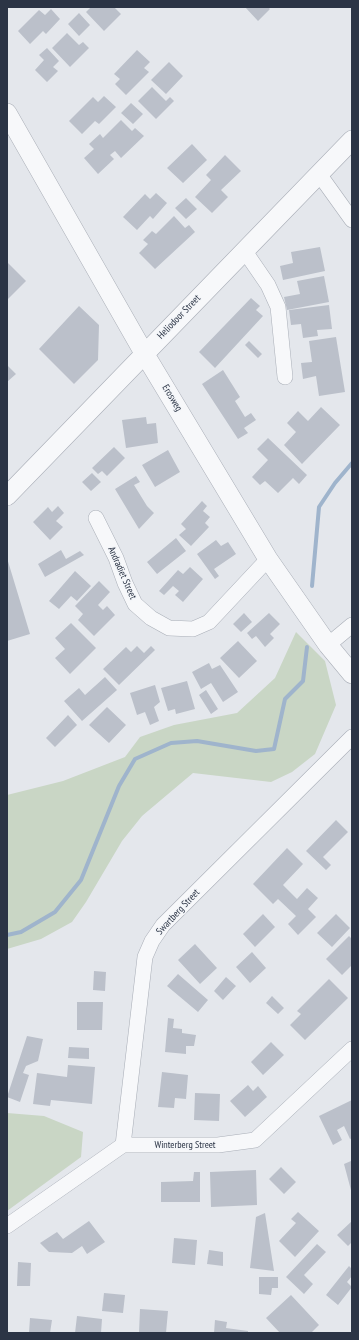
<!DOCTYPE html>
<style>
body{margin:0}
#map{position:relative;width:359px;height:1340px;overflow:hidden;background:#e4e7ec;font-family:"PT Sans Narrow",sans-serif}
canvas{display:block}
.frame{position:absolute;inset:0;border:8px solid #2b3445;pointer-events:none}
</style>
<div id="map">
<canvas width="359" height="1340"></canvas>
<div class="frame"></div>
</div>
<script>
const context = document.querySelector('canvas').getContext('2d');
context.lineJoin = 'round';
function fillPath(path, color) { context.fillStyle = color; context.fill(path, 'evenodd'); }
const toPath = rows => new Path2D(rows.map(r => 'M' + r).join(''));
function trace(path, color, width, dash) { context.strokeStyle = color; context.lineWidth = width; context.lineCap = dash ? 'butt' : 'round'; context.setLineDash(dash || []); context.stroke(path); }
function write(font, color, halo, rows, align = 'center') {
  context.font = font + ' "PT Sans Narrow",sans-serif'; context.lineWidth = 3; context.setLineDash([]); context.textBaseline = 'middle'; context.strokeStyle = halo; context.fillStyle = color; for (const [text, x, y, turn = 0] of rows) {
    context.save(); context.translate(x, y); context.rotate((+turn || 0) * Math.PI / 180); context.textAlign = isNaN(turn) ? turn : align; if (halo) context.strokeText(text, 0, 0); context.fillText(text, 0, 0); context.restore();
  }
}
fillPath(toPath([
 [296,632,325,661,336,705,315,754,292,772,271,782,193,773,142,816,122,841,86,902,72,922,41,939,7,949,7,795,63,781,125,757,140,737,174,725,237,713,275,678],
 [7,1113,44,1116,83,1132,81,1157,7,1211]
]), '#c9d6c5');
trace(toPath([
 [312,586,319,507,335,483,352,463],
 [7,935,21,932,55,912,81,880,119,786,135,759,171,743,197,741,256,751,274,749,285,699,303,681,307,647]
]), '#9fb4cc', 4);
fillPath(toPath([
 [91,7,114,7,121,14,104,31,86,12],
 [245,7,268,7,270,9,258,21],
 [51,9,60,19,46,34,43,31,30,44,18,31,39,10,45,15],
 [79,13,90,25,79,36,68,24],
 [67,33,79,45,83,42,89,48,70,67,52,48],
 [47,48,59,61,53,67,58,71,47,82,35,70,44,60,39,55],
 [137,50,150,62,144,68,149,72,126,95,115,84,120,79,114,74],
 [169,62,183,76,166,94,151,80],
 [152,87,166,101,170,97,174,101,156,119,138,101],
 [104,96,116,107,99,124,95,121,82,134,69,121,93,97,98,102],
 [131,103,143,114,133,124,121,113],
 [121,120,132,131,135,128,144,136,121,158,115,151,110,155,114,159,98,174,84,158,94,149,89,144,100,134,103,138],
 [192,144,207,160,183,183,167,168],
 [225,155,241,171,221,190,228,197,212,213,195,197,211,180,206,175],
 [156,193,167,203,153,219,150,216,137,230,123,217,145,194,150,199],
 [186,198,197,209,186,219,175,208],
 [174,216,185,228,189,225,195,232,155,269,139,253,148,244,143,240,152,231,156,234],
 [320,247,325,271,283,280,280,266,293,263,291,252],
 [7,262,26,281,7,300],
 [324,276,329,302,287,310,284,297,300,294,297,281],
 [251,298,260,306,256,310,263,316,215,368,199,352],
 [329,305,332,329,317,330,318,336,303,338,301,324,291,325,289,310],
 [79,306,99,325,98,360,74,384,39,349],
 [336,337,345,392,319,396,316,376,303,379,301,363,312,362,309,341],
 [249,341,262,354,258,358,245,345],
 [7,365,16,374,7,382],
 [223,370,240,397,235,401,245,417,251,413,256,420,244,428,248,433,238,439,202,384],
 [321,407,340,425,302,464,284,445,296,432,287,423,298,411,308,421],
 [146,417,147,424,156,423,158,443,126,448,122,420],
 [268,438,307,475,299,484,293,478,278,493,265,481,260,485,252,477,268,460,257,449],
 [114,447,125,458,107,476,102,471,98,474,92,468],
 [168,450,180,472,155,487,142,465],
 [92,473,101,482,91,491,82,482],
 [136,476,140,482,134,485,147,506,154,513,139,529,115,489],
 [202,501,207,506,203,511,210,517,205,523,209,527,191,546,179,535,186,529,181,524],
 [58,506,64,513,56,521,63,527,50,540,33,522,48,507,52,512],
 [176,538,186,551,157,574,147,562],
 [216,540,221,546,228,542,236,554,214,569,219,576,215,579,197,554],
 [61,550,66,559,80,551,84,555,45,577,38,564],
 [7,558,30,634,7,641],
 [190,567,203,579,183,602,175,595,179,591,173,586,164,595,159,591,178,570,183,574],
 [75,571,91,586,77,601,71,596,59,609,49,601],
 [99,581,110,592,98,605,103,610,107,606,115,615,94,636,78,620,83,614,75,606],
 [244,613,252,622,241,632,233,624],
 [269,613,280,624,270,634,274,638,265,647,256,636,252,639,247,633],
 [71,623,96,648,70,674,55,658,65,649,55,638],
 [238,641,257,661,239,678,220,658],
 [137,646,144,653,151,646,155,650,119,685,103,669,126,647,131,652],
 [209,663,212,669,220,665,238,692,223,702,211,683,201,689,192,672],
 [105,677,117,690,82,721,64,701,79,688,85,695],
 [187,681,195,709,176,714,175,709,168,711,161,688],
 [155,685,160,702,154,707,159,721,150,725,145,712,137,715,130,693],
 [206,690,218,709,211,714,199,695],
 [107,707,126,725,109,743,89,725],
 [68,715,77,725,55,747,46,738],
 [336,820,348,832,323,857,331,865,326,870,306,851],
 [287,848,303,864,283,885,297,899,307,888,318,898,308,909,316,917,298,935,288,924,296,916,278,899,273,904,253,884],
 [263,914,275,927,255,947,243,934],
 [336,914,350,928,332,947,317,933],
 [349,936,352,939,352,965,342,975,326,959],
 [195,944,217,968,200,984,178,960],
 [252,952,266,968,250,983,236,967],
 [94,971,106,972,105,991,93,990],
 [178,974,208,1000,198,1012,167,986],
 [226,977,236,986,223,1000,214,991],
 [329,979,348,998,305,1040,290,1025,301,1014,297,1011],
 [272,996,284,1008,278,1014,266,1003],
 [77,1002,103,1002,102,1030,77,1030],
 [168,1018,174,1019,173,1028,182,1029,182,1033,196,1035,194,1046,186,1046,186,1054,165,1052],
 [27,1036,43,1039,38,1061,26,1066,23,1073,29,1075,20,1102,7,1097],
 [271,1042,284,1055,263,1075,251,1062],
 [69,1047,89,1048,89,1059,68,1058],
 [68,1065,95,1067,92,1104,51,1100,50,1106,33,1104,37,1073,67,1077],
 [162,1072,188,1075,186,1099,175,1098,174,1108,158,1107],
 [248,1085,253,1091,258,1086,267,1097,245,1117,230,1101],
 [195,1093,220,1094,219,1121,194,1120],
 [352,1100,352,1138,350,1139,344,1126,337,1130,342,1140,333,1145,319,1116],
 [351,1161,352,1164,352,1194,344,1164],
 [281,1167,296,1182,284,1194,269,1179],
 [256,1170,257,1205,211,1207,210,1172],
 [194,1172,200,1172,200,1202,161,1202,161,1182,193,1181],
 [298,1212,319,1231,295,1257,279,1241,296,1223,291,1219],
 [265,1213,274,1271,250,1268,256,1217],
 [89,1221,105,1242,87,1254,82,1246,72,1253,49,1252,40,1243,57,1232,63,1239],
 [352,1221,352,1242,348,1246,337,1235],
 [174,1238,197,1240,195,1265,172,1263],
 [317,1244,326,1252,304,1275,313,1284,304,1294,286,1277],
 [209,1250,223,1252,223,1266,207,1264],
 [18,1262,31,1263,30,1286,17,1286],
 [349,1266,352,1269,352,1276,347,1282,352,1287,338,1305,326,1295],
 [259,1277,278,1277,278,1288,272,1288,271,1295,259,1294],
 [104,1293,125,1295,123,1313,102,1311],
 [291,1295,319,1325,311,1333,280,1333,266,1318],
 [140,1309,168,1311,166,1333,139,1333],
 [77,1316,102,1319,101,1333,75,1333],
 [30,1318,52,1320,50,1333,29,1333],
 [215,1320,227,1322,226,1328,248,1331,248,1333,214,1333]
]), '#bbc0ca');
const minor = toPath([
 [319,174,352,220],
 [244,250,268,285,278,307,285,377],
 [96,518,116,558,125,583,135,604,151,618,169,628,193,629,209,622,268,559],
 [328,645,352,625],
 [123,1145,145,957,152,941,163,925,352,737],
 [7,1226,123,1145,218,1145,255,1140,352,1049]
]);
const tertiary = toPath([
 [7,113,144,353,268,559,328,645,352,674],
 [7,496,352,140]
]);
trace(minor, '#a9aeb7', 16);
trace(tertiary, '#a9aeb7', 20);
trace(minor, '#f7f8fa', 15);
trace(tertiary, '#f7f8fa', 19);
write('10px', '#2b3445', '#f4f6f9', [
 ["Heliodoor Street",179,317,-46],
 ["Erosweg",172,398,59],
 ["Andradiet Street",122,573,66],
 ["Swartberg Street",178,912,-47],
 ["Winterberg Street",185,1145]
]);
</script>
